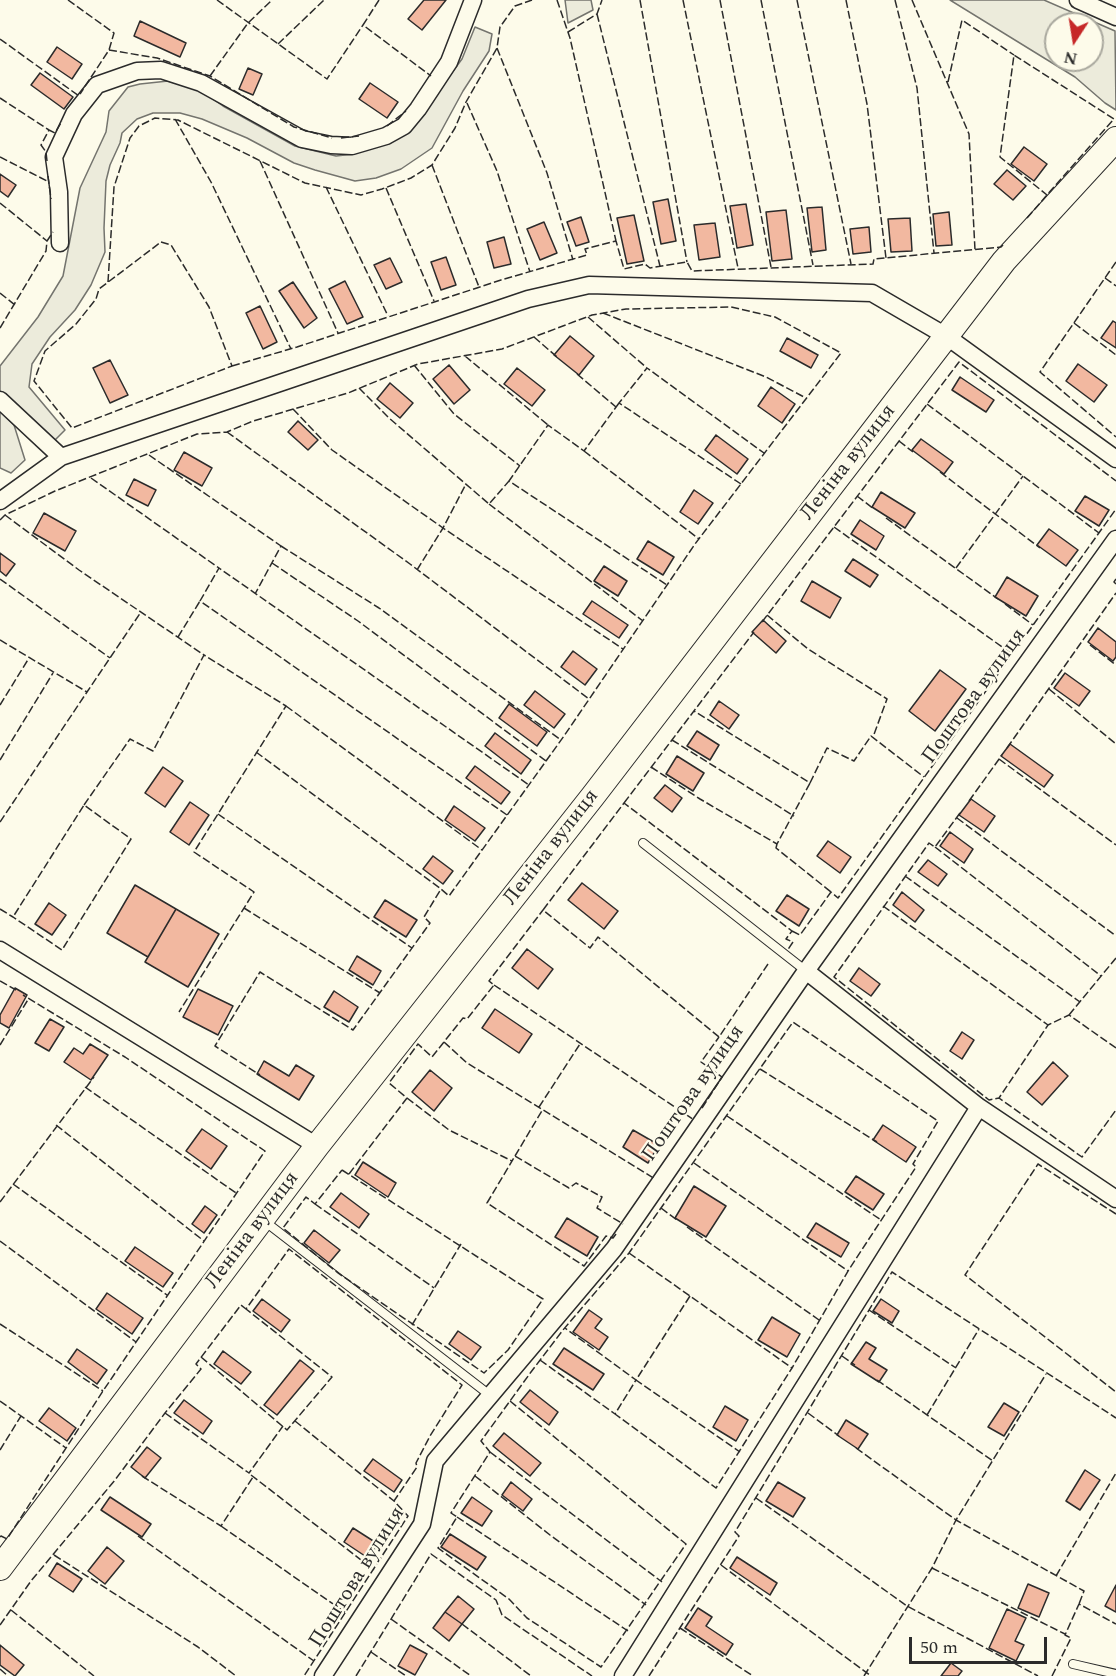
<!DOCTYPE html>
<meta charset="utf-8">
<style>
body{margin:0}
#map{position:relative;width:1116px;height:1676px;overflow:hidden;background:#fdfbea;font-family:Spectral,serif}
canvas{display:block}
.north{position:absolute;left:1044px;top:12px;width:60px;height:60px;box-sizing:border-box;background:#fdfbea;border:2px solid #a9a89e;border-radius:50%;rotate:192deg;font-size:16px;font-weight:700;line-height:24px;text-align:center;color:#2b2b2b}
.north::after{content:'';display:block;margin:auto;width:21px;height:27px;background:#c62828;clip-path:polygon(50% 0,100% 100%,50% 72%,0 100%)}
.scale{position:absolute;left:909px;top:1637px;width:138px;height:27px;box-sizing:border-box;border:3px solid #2b2b2b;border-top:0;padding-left:8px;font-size:18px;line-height:21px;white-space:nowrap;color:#2b2b2b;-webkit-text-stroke:4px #fdfbea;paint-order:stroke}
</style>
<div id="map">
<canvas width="1116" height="1676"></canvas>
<div class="north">N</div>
<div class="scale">50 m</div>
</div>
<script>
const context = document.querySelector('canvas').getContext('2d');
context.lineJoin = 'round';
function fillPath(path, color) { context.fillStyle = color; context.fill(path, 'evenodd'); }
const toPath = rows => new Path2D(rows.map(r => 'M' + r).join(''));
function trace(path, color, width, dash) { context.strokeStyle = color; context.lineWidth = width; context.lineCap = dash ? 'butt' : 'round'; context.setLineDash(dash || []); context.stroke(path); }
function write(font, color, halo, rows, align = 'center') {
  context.font = font + ' Spectral,serif'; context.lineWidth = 4.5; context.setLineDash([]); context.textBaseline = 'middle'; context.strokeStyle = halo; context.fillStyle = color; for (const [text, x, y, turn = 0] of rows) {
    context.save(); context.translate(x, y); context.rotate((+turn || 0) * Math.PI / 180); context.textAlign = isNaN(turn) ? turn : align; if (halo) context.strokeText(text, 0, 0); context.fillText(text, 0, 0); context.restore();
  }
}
const green = toPath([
 [565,0,591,0,593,10,568,23,565,0],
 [950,0,1044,0,1115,31,1116,110,1105,103,1075,77,950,0],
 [1056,24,1092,24,1092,60,1056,60,1056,24],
 [475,27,492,34,489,51,463,91,432,148,401,169,376,178,355,181,315,170,294,163,247,138,202,119,180,113,153,113,137,119,122,133,120,143,110,165,106,181,104,228,105,252,91,285,75,310,50,337,32,364,29,387,65,430,53,442,0,393,0,366,38,317,63,276,80,188,106,132,109,111,128,87,140,84,168,81,200,90,223,106,295,146,336,156,354,154,436,94,462,59,475,27],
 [0,411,14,425,25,460,11,473,0,468,0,411]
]);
fillPath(green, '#ecebdb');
trace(green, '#74746e', 1.5);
const building = toPath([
 [424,0,446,0,422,30,408,19,424,0],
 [140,21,186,43,180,57,134,36,140,21],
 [57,47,82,64,72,79,47,62,57,47],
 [248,68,262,74,253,95,239,89,248,68],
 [40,73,73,97,64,109,31,85,40,73],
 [370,83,398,102,387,118,359,99,370,83],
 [1024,147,1047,164,1034,181,1011,164,1024,147],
 [1007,170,1026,186,1013,200,994,184,1007,170],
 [0,174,16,185,8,197,0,191,0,174],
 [668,199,676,241,661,244,653,202,668,199],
 [746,204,753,245,737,248,730,206,746,204],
 [822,207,826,250,812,252,807,208,822,207],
 [786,210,792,259,772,261,766,212,786,210],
 [949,212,952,245,936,246,933,214,949,212],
 [634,215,644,261,627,264,617,218,634,215],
 [581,217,589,242,576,246,567,222,581,217],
 [910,218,912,251,891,252,888,219,910,218],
 [544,222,557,253,540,260,527,229,544,222],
 [715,223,720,257,699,260,694,225,715,223],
 [869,227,871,252,853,254,850,229,869,227],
 [504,237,511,264,494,268,487,242,504,237],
 [446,257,456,285,441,290,431,262,446,257],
 [390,258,402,282,386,289,374,265,390,258],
 [345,281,363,317,347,324,329,289,345,281],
 [293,282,317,318,304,328,279,291,293,282],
 [260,306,277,342,263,349,246,313,260,306],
 [1113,321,1116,323,1116,348,1101,338,1113,321],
 [570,336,594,356,579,375,554,355,570,336],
 [787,338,818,355,811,368,780,351,787,338],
 [110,360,128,395,110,403,93,368,110,360],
 [1078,364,1107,385,1094,402,1066,381,1078,364],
 [449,365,470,390,454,404,433,379,449,365],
 [517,368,545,390,532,406,504,384,517,368],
 [960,377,994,400,986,412,952,390,960,377],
 [390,383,413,403,400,418,377,399,390,383],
 [771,387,795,404,782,423,758,406,771,387],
 [298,421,318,440,308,450,288,432,298,421],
 [716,435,748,459,737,474,705,450,716,435],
 [921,439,953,462,944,474,912,450,921,439],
 [184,452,212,468,202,486,174,470,184,452],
 [134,479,156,490,148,506,126,495,134,479],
 [694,490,713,503,698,524,680,512,694,490],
 [881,492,915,513,905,528,872,507,881,492],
 [1085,496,1109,510,1099,526,1075,511,1085,496],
 [44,513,76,531,65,551,33,533,44,513],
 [860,520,884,536,876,550,851,534,860,520],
 [1049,529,1078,550,1066,566,1037,545,1049,529],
 [648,541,674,557,663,575,637,559,648,541],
 [0,553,15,564,6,576,0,571,0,553],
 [853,559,878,575,870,587,845,571,853,559],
 [604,566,627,581,618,596,594,581,604,566],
 [1007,577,1038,596,1026,616,995,597,1007,577],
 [812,581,841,598,830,618,801,601,812,581],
 [592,601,628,625,619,638,583,614,592,601],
 [763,620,786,641,776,653,752,632,763,620],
 [1098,628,1116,642,1116,657,1113,661,1088,642,1098,628],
 [573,651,597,669,585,685,561,667,573,651],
 [940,670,966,689,935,731,909,711,940,670],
 [1065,673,1090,691,1079,706,1054,688,1065,673],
 [535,691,565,714,554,728,524,705,535,691],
 [719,701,739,715,729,729,710,715,719,701],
 [509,704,547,732,537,746,499,718,509,704],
 [697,731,719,745,710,760,687,746,697,731],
 [495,733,531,760,521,774,485,746,495,733],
 [1010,744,1053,775,1044,787,1001,756,1010,744],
 [677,756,704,773,693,791,666,774,677,756],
 [475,766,510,792,501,804,466,778,475,766],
 [163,767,183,781,165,807,145,793,163,767],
 [665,785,682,798,672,812,654,798,665,785],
 [971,799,995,816,984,832,959,815,971,799],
 [190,802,209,815,189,845,170,832,190,802],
 [454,806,485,828,475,841,445,820,454,806],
 [950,832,973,849,964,863,940,846,950,832],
 [828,841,851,857,840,873,817,856,828,841],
 [433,856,453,871,443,884,423,869,433,856],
 [928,860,947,874,938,886,918,872,928,860],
 [582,883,618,911,604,929,568,900,582,883],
 [135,885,176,909,148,957,107,933,135,885],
 [902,892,924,910,915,922,893,905,902,892],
 [787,895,809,909,799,926,776,911,787,895],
 [385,900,417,920,406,937,374,917,385,900],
 [49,903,66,915,52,935,35,924,49,903],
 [176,909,219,934,188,987,145,962,176,909],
 [527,949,553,969,538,989,512,968,527,949],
 [357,956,381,971,373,985,349,970,357,956],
 [859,968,880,984,871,996,850,981,859,968],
 [15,988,27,995,9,1028,0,1023,0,1015,15,988],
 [198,989,233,1006,218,1035,183,1017,198,989],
 [334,991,358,1007,349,1022,324,1007,334,991],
 [495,1009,532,1034,519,1053,482,1028,495,1009],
 [50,1019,64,1027,49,1051,35,1043,50,1019],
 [962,1032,974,1040,962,1059,950,1051,962,1032],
 [90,1044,108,1055,91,1080,64,1062,74,1048,83,1054,90,1044],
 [264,1061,289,1076,296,1065,314,1076,299,1100,257,1074,264,1061],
 [1053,1062,1068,1076,1042,1105,1027,1092,1053,1062],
 [430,1070,452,1088,434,1111,412,1092,430,1070],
 [883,1125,916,1147,906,1162,873,1140,883,1125],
 [202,1129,227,1146,211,1169,186,1151,202,1129],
 [633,1130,659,1145,648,1163,623,1147,633,1130],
 [363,1162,396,1183,388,1197,355,1175,363,1162],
 [856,1176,884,1194,873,1210,845,1192,856,1176],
 [694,1186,726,1206,706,1237,675,1218,694,1186],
 [341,1193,369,1214,359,1228,330,1207,341,1193],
 [205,1206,217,1215,204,1233,192,1224,205,1206],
 [567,1218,598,1237,587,1256,555,1237,567,1218],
 [816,1223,849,1243,841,1257,807,1237,816,1223],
 [314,1230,340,1250,329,1263,304,1243,314,1230],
 [135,1247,173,1273,163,1287,125,1261,135,1247],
 [107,1293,143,1318,132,1334,96,1309,107,1293],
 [262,1299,290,1320,281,1332,253,1311,262,1299],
 [881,1299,899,1311,892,1323,873,1311,881,1299],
 [589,1310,602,1319,595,1328,608,1337,599,1350,573,1332,589,1310],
 [772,1317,800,1334,787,1357,758,1340,772,1317],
 [458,1331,481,1347,471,1360,449,1344,458,1331],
 [866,1342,876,1348,869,1359,887,1370,879,1382,851,1364,866,1342],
 [564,1348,604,1374,593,1390,553,1364,564,1348],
 [77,1349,107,1370,97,1384,68,1362,77,1349],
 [223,1351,251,1372,241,1384,214,1364,223,1351],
 [300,1360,314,1371,277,1415,264,1405,300,1360],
 [530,1390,558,1412,549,1425,520,1402,530,1390],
 [184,1400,212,1421,203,1434,174,1413,184,1400],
 [1004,1403,1019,1412,1004,1436,988,1427,1004,1403],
 [725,1406,748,1420,736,1441,713,1427,725,1406],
 [49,1408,76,1428,67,1441,39,1421,49,1408],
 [846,1420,868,1434,858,1449,837,1435,846,1420],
 [504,1433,541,1463,530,1476,493,1446,504,1433],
 [147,1447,161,1458,145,1478,131,1467,147,1447],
 [373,1459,402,1480,394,1492,364,1471,373,1459],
 [1085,1470,1100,1480,1080,1510,1066,1501,1085,1470],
 [511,1482,532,1499,523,1511,502,1495,511,1482],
 [778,1482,805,1498,793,1517,766,1501,778,1482],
 [110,1497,151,1524,142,1537,101,1510,110,1497],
 [472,1497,492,1511,482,1526,461,1513,472,1497],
 [353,1528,378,1544,368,1558,344,1542,353,1528],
 [450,1534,486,1557,477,1570,441,1547,450,1534],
 [107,1547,124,1561,105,1584,88,1571,107,1547],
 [737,1557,777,1583,770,1595,730,1568,737,1557],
 [57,1563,82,1579,73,1592,49,1576,57,1563],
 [1028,1584,1049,1593,1039,1617,1018,1608,1028,1584],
 [1116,1585,1116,1612,1105,1606,1116,1585],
 [458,1596,474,1609,462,1624,445,1612,458,1596],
 [698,1608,712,1617,706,1626,733,1644,726,1655,685,1628,698,1608],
 [1007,1609,1026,1618,1015,1641,1024,1645,1016,1661,989,1648,1007,1609],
 [445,1612,462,1624,449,1641,433,1628,445,1612],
 [0,1645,24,1665,15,1676,0,1665,0,1645],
 [410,1645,427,1654,415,1675,398,1666,410,1645],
 [951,1663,962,1671,958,1676,941,1676,951,1663]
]);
fillPath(building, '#f2b8a0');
trace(building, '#2b2b2b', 1.5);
const lane = toPath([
 [643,843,806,971],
 [263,1220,491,1396],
 [1073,1664,1116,1674]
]);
const street = toPath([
 [1078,0,1116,17],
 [60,243,59,192,54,157,74,114,97,85,137,71,161,70,201,83,302,139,331,145,352,146,386,136,404,126,418,109,449,62,473,0],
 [0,400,61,457],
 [0,501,61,457,528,299,589,285,872,293,946,336,1116,459],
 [0,950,317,1146],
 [806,971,979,1107,1116,1199],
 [323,1676,422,1524,435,1461,614,1249,806,971,1116,539],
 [623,1676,979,1107]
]);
const secondary = toPath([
 [0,1568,317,1146,593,796,1004,261,1116,139]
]);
trace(lane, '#2b2b2b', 10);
trace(street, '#2b2b2b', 19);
trace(secondary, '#2b2b2b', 26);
trace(lane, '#fdfbea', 8);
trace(street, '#fdfbea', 16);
trace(secondary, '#fdfbea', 24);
trace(toPath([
 [68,0,114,33,109,50,80,94],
 [217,0,327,79,363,25],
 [379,0,363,25,431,76],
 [557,0,570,38,616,241],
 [640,0,687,262],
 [683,0,738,268],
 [720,0,771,267],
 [761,0,813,265],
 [797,0,851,264],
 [846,0,867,104,886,258],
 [895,0,917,88,934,253],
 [912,0,969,134,975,250],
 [597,14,660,266],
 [568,32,597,14,602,0],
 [0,39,79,96],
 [278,44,324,0],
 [497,48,547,173,573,260],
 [109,50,157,58,210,76,294,127,332,138],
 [210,76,248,23,272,0],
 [948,82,962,20,1014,55],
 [0,98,49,130],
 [467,103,497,171,530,272],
 [175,119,211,182,291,349],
 [387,126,406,111],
 [341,138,359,136],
 [0,157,49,182],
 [47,161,46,152,41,145,49,130,55,133,62,121],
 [260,161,338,333],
 [432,165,479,287],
 [48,176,51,199],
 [326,187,388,316],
 [386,188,434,301],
 [0,203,47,241],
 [1027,218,1047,195,1114,119,1014,55,1000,157,1047,195],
 [161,242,171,245,209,307,232,366,72,428,34,381,45,351,76,324,96,299,99,289,161,242],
 [1116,262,1040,372,1116,437],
 [1105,278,1116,286],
 [108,282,114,187,130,138,139,126,155,118,178,120,305,183,361,195,382,189,411,178,432,165,455,128,466,102,497,48,500,27,515,6,532,0],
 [0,293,15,305],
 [603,313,766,377,806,398],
 [588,317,647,368],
 [1074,323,1116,355],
 [0,328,46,251,47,241,53,232],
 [534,337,557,357],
 [465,356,548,425],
 [414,365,454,414,520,466],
 [232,366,297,347,501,280,587,255,585,249,616,241,624,269,645,264,650,268,687,262,692,271,873,264,874,259,1001,247,1003,245],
 [577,374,616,407],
 [359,388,389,418,489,504,509,481],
 [619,403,584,451,548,425,509,481,667,585],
 [927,404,1099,533],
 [293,409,332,450,443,528,623,649],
 [227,432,410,564,589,699],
 [899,441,913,452],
 [584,451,699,539],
 [149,455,281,546,255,594],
 [940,472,1040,548],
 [91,478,219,568],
 [741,484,619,403,647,368,764,453],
 [857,496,874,509],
 [489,504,643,621],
 [5,515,79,570,204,655],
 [886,518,998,599],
 [0,520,5,515,55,491,197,434,227,432,253,421,348,393,418,364,502,349,592,315,626,309,731,307,775,317,841,353,695,544,564,736,449,896,441,889,424,917,430,923,353,1030,260,972,215,1046,260,1075],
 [834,527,1012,654],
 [281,546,379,608,561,740],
 [272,563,358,621,546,761],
 [956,568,1023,476],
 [417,570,443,528,466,484],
 [0,579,110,658],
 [1116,579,1114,582,1116,584],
 [1005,604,1033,625],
 [767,615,808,649,887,699,873,737],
 [762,622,959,362,1116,481],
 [178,637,200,601],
 [0,640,87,692,141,612],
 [1090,645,1116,665],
 [1049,689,1116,744],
 [0,705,29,658],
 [286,706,482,850],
 [672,740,794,816],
 [1007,748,1116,593],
 [256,752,441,889],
 [999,759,1116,845],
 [0,760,53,673],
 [651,767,700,799,777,844,810,783,694,711],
 [810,783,827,748,854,761,871,736,924,777],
 [969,801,1002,755],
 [624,803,754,632],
 [84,805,130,739,153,751,204,655,286,706,194,852,254,892,179,1012],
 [960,813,935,847,929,843,834,977,989,1100,999,1098],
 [218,814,412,948],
 [507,815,200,601,219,568,529,785],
 [957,818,1116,936],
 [0,822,87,692],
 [777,844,776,848,831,892],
 [935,847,1101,976],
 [905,876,1080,1002],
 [883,906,1048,1025],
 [244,908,380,993],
 [0,909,13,917,62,950,131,839,84,805,13,917],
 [792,931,800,935,831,892,838,898,1116,509],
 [768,964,719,1037,598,937,590,948,543,910,624,803,792,931,786,939,793,942,787,951],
 [0,981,16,990],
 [494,985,694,1120],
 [1069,1015,1116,958],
 [444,1042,467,1063,655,1179],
 [0,1045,29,998],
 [1116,1048,1069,1015,1048,1025,999,1098,1082,1157,1116,1110],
 [760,1069,877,1142],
 [85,1087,236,1193],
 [407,1098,449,1130,512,1161],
 [539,1107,580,1044],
 [702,1108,722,1077,701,1062,719,1037],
 [727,1116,881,1220],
 [56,1125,204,1241],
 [515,1156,543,1109],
 [694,1163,848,1271],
 [342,1170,543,1299,508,1350,484,1373,338,1273,283,1228,306,1197,315,1204,342,1170],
 [349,1174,407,1098,389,1083,418,1044,432,1057,463,1018,467,1019,494,985,489,981,543,910],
 [13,1184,167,1295],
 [0,1202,94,1077],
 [315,1204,434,1288],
 [661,1208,677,1220],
 [1116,1214,1038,1164,965,1275,1116,1392],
 [687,1227,819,1320],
 [616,1234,613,1238,606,1236,584,1266,487,1203,515,1156,569,1188,576,1183,602,1197,597,1208,623,1224],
 [0,1241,136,1342],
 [629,1253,792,1368],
 [690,1296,636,1380,740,1452],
 [869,1310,956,1368],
 [0,1324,103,1391],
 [412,1325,461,1244],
 [842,1356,855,1365],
 [201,1357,287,1430,332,1377,246,1309],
 [540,1360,615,1414],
 [877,1380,993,1461],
 [0,1401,66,1448],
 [510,1401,686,1544,601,1667,527,1618,509,1599,438,1548,457,1517,451,1513,490,1452,481,1441,531,1372,563,1330,629,1253,793,1022,938,1121,913,1164,916,1167,848,1271,792,1368,716,1488,615,1414,636,1380,565,1328],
 [165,1413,249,1473,283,1426],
 [808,1413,839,1436],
 [927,1415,979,1329],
 [295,1421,394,1501],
 [856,1448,956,1520,1084,1591,1079,1604],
 [0,1450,21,1416],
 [490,1452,662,1582],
 [251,1475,374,1570],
 [142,1476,221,1526,253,1477],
 [475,1476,550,1535,646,1605],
 [756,1498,907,1606,1038,1676],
 [457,1517,628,1631],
 [221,1526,346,1613],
 [138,1536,314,1661],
 [0,1537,1,1536,7,1539,103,1391,265,1151,125,1057,23,995],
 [54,1555,198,1647,236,1676],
 [721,1565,871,1676],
 [932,1568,1065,1634],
 [1056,1576,1116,1473],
 [11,1610,94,1676],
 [391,1619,471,1676],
 [462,1624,531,1676],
 [0,1625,31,1581,115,1480,165,1413,201,1369,196,1364,241,1305,246,1309,289,1249,462,1385,430,1436,416,1463,417,1467,394,1501,408,1516,304,1676],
 [680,1628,753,1676],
 [371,1652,406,1676],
 [0,1669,8,1676],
 [356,1676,431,1554,496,1600,502,1615,592,1676],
 [649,1676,739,1536,735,1532,892,1272,1116,1418],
 [864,1676,932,1568,956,1520,1046,1374],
 [1052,1676,1071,1638,1065,1635,1079,1604,1116,1624]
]), '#2b2b2b', 1.5, [8, 3]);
write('21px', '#2b2b2b', '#fdfbea', [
 ["Леніна вулиця",849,463,-52],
 ["Поштова вулиця",975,697,-54],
 ["Леніна вулиця",552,848,-52],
 ["Поштова вулиця",694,1094,-55],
 ["Леніна вулиця",253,1231,-53],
 ["Поштова вулиця",358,1578,-58]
]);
</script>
